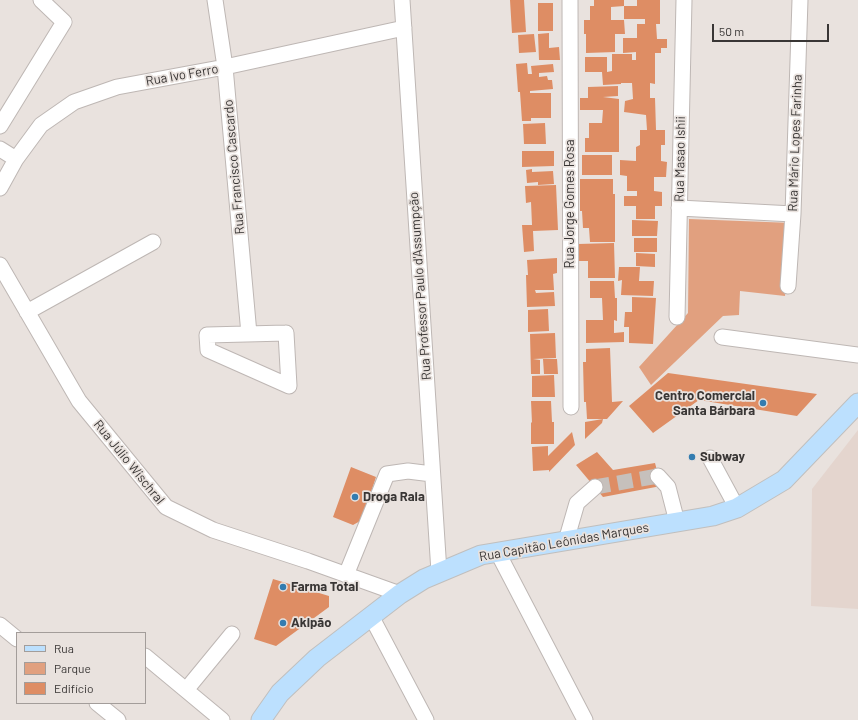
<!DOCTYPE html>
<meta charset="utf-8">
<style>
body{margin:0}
#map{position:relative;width:858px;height:720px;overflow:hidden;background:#e9e2de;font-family:Barlow,sans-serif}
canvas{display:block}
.legend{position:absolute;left:16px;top:632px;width:130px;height:72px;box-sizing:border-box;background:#e9e2de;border:1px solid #a39d9a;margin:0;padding:5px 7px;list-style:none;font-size:12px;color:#393635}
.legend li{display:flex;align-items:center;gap:8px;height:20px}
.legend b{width:20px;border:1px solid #a39d9a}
.scale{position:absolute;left:712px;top:24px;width:117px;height:18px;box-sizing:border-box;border:2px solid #393635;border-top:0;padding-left:5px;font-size:12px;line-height:14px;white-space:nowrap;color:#393635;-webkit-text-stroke:3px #e9e2de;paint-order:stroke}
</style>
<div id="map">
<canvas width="858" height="720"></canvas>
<ul class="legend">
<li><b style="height:5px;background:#bce0fe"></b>Rua</li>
<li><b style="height:11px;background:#e1a07f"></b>Parque</li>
<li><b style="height:11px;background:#de8d64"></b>Edifício</li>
</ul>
<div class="scale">50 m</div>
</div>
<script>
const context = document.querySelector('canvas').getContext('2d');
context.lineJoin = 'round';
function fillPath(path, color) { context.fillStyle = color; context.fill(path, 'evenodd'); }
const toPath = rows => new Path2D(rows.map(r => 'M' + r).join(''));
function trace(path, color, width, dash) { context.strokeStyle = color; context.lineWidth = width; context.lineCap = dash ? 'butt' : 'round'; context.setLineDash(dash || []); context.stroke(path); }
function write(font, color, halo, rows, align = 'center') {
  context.font = font + ' Barlow,sans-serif'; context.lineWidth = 3.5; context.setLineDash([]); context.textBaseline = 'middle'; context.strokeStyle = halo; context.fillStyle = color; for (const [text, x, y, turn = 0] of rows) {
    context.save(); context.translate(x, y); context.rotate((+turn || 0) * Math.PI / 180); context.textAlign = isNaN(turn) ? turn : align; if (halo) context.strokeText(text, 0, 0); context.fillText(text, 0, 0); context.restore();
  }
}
fillPath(toPath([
 [858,430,858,609,811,606,812,489]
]), '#e4d5ce');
fillPath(toPath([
 [689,219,792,223,785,296,740,291,739,315,723,316,651,385,639,367,688,313]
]), '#e1a07f');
fillPath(toPath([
 [510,0,524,0,526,32,512,33],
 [594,0,624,0,624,6,611,7,611,20,624,20,625,34,615,34,615,52,586,53,586,34,584,34,584,20,590,20,590,6,594,6],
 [637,0,660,0,660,24,656,24,657,39,667,39,667,48,661,48,661,53,655,53,655,84,650,83,650,98,655,98,656,130,665,130,665,145,661,145,661,161,667,162,666,177,654,177,654,191,662,192,662,206,655,206,655,219,636,219,636,206,624,206,624,196,637,196,637,191,627,191,627,176,620,175,620,160,636,161,636,147,640,145,640,130,647,130,646,115,624,112,625,101,633,99,632,83,621,83,621,84,603,85,602,72,585,72,585,57,607,57,607,72,612,71,612,54,621,54,621,65,621,54,632,54,632,60,636,60,636,52,623,53,623,38,637,38,637,24,645,24,645,19,624,19,624,6,637,6],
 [538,3,553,3,553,31,538,31],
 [549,33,549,48,559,47,560,60,539,60,538,34],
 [534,34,536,52,519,53,518,35],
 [527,63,528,74,532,74,531,66,553,64,554,72,539,73,539,77,547,76,548,80,552,80,553,89,530,91,530,93,551,93,551,118,531,118,531,121,522,121,520,92,518,92,516,64],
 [618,86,618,96,603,97,619,99,619,152,585,152,585,138,589,138,589,123,602,123,603,110,580,110,580,98,588,98,588,87],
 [545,123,546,144,524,144,523,124],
 [522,151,554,151,554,166,522,167],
 [582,155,612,155,612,175,582,175],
 [532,169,532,172,553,171,554,184,538,185,538,182,527,183,526,170],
 [580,179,613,179,613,194,615,194,615,242,590,242,589,228,583,228,582,211,580,211],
 [556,185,558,230,533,231,534,251,524,252,522,225,532,225,531,202,526,203,525,186],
 [632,220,658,221,657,236,632,236],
 [634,238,657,238,657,252,634,252],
 [614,243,615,278,588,278,588,261,578,261,578,244],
 [636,253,655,254,655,267,636,266],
 [557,258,557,273,553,274,554,290,535,290,536,293,554,292,555,306,527,307,526,275,528,275,527,260],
 [619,267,640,267,639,281,654,281,653,296,621,295,622,280,618,281],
 [590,281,614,281,615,298,617,298,617,321,614,320,614,333,624,332,624,342,586,343,586,320,603,320,602,298,590,298],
 [632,297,656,298,653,344,629,343,629,327,624,327,625,312,632,312],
 [548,309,549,331,528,332,528,310],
 [555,333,556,358,533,359,540,360,540,374,531,374,530,334],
 [610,348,612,402,623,401,607,419,587,419,586,402,584,402,583,362,586,362,586,349],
 [543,359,557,359,558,374,544,374],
 [668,373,817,394,797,416,699,400,653,433,629,406],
 [554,375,555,397,532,397,532,376],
 [531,401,551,401,552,422,554,422,554,444,531,444,531,422,532,423],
 [603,419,602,423,585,439,585,422],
 [572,432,575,445,549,472,549,470,533,471,532,447,548,446,548,456],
 [597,452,613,470,655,463,661,486,603,497,576,465],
 [351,467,376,477,362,520,353,525,333,517],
 [273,579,329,596,329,607,276,646,254,639]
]), '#de8d64');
trace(toPath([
 [595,487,658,476]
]), '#c6c0bc', 15, [15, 8]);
const minor = toPath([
 [215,0,225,67,249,334],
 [402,0,439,572],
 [570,0,571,407],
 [0,126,64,22,41,0],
 [0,149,16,159],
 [0,188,16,159,41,125,74,102,117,87,225,67,404,28],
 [679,208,793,214],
 [0,265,79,401,166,507,213,530,308,561,400,594],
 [788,286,793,214,800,0],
 [27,312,153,242],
 [677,317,684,0],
 [286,333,289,386,208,350,207,335,286,333],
 [722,337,858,355],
 [710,458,737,508],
 [658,476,668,487,677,522],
 [566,541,577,503,595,487],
 [498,553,585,720],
 [346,575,387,474,408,471,432,474],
 [371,616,426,720],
 [0,625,17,639],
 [145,656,222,720],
 [186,690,232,634],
 [97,703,118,720]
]);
const major = toPath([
 [261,720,280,693,317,658,400,594,424,579,481,555,713,516,737,508,784,480,858,403]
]);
trace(minor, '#beb7b4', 17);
trace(major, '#c0bfbe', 21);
trace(minor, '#fff', 15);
trace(major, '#bce0fe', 19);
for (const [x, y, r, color] of [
 [763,403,4,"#337cb0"],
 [692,457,4,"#337cb0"],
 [355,497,4,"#337cb0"],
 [283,587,4,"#337cb0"],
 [283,623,4,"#337cb0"]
]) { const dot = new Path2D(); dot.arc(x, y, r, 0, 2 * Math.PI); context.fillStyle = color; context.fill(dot); trace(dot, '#e9e2de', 1.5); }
write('13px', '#393635', '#e9e2de', [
 ["Rua Ivo Ferro",182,75,-10],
 ["Rua Mário Lopes Farinha",795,143,-88],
 ["Rua Masao Ishii",680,159,-89],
 ["Rua Francisco Cascardo",234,167,-95],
 ["Rua Jorge Gomes Rosa",570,204,-90],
 ["Rua Professor Paulo d'Assumpção",420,286,-94],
 ["Rua Júlio Wischral",129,462,51],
 ["Rua Capitão Leônidas Marques",564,542,-10]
]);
write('bold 13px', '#393635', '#e9e2de', [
 ["Centro Comercial",755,396,"right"],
 ["Santa Bárbara",755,411,"right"],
 ["Subway",700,457],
 ["Droga Raia",363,497],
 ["Farma Total",291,587],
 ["Akipão",291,623]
], 'left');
</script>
